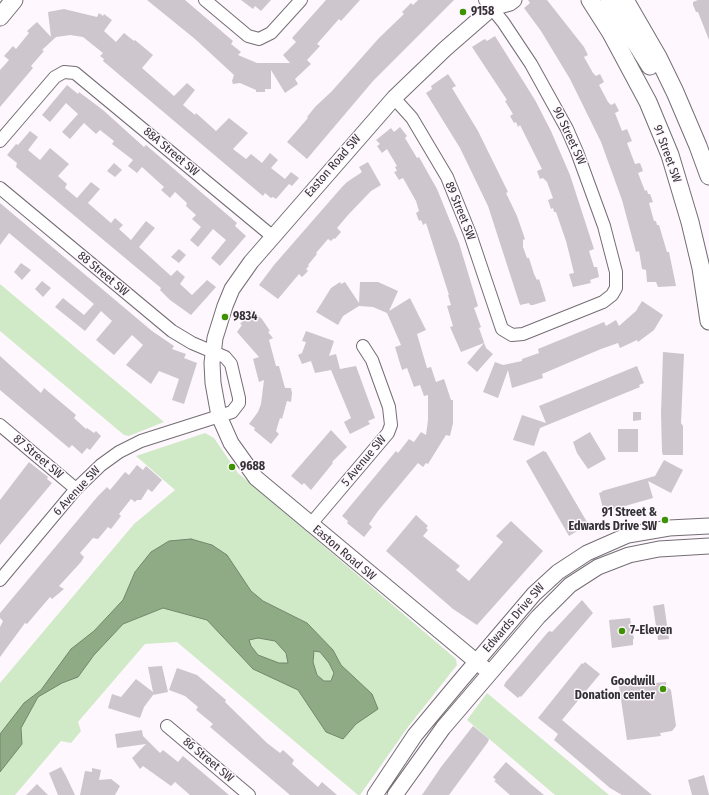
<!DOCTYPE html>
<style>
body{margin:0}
canvas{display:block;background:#fef7fe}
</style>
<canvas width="709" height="795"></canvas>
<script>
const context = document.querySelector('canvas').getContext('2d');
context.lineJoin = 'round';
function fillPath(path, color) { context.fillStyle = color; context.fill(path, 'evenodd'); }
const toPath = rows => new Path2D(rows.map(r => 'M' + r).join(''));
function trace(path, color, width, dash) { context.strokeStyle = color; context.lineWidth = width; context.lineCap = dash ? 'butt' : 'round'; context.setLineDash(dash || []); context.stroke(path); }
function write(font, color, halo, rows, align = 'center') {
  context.font = font + ' "Fira Sans Condensed",sans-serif'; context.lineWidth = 3; context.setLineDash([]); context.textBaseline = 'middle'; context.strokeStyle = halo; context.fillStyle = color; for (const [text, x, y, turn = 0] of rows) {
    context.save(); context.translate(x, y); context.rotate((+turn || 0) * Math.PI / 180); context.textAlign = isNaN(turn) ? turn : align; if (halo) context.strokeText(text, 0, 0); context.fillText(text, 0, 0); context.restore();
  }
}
fillPath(toPath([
 [0,284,164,422,129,436,124,435,0,331],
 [205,433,214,438,238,473,456,659,457,665,408,727,360,795,358,795,177,642,145,644,78,722,81,731,71,743,61,741,15,795,0,795,0,683,134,524,175,490,136,456],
 [487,693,609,795,555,795,467,720]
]), '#d0eac7');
const water = toPath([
 [191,539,212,545,227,555,251,591,263,601,307,623,333,650,341,665,372,694,378,709,356,724,343,739,326,732,298,690,253,669,207,620,163,608,123,624,94,655,78,677,62,683,38,697,21,728,22,744,0,772,0,734,24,703,41,690,71,649,94,631,123,600,135,572,151,552,169,541,191,539],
 [258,638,275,641,286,653,288,663,279,663,258,655,251,646,249,640,258,638],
 [314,651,320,652,329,663,334,673,331,681,324,681,317,675,313,662,314,651]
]);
fillPath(water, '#8fab86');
trace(water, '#73866d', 1);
fillPath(toPath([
 [147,0,185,0,233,41,231,44,241,52,238,55,257,63,290,63,283,55,296,42,292,38,326,0,360,0,341,21,339,19,317,44,320,46,307,60,311,64,295,79,298,84,285,93,271,70,271,89,265,89,265,92,256,92,256,90,240,83,233,84,232,81,234,75,195,39],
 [241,0,271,0,261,11,255,6,253,9],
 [418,0,454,0,373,81,307,159,287,142,308,118,307,117,315,107,332,91,379,38,404,14,402,12,411,3,413,5],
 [528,0,547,0,584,47,588,55,584,57,593,73,596,76,600,74,604,82,599,85,608,102,611,105,615,103,619,111,615,113,622,131,627,129,632,141,627,143,635,164,640,163,643,171,638,173,645,191,647,190,648,194,650,194,653,202,649,203,654,221,656,221,657,225,659,225,667,252,669,252,676,286,658,287,656,282,647,282,646,270,642,269,639,251,636,252,622,200,601,142,570,79,541,31,524,8,530,3],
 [698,0,709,0,709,40,698,12,696,12,693,5,693,2],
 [64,9,97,17,99,13,103,16,104,14,112,20,104,31,116,42,124,33,134,41,135,40,153,55,142,68,174,96,187,83,195,90,183,105,195,115,196,113,216,131,229,118,248,133,233,149,246,159,251,154,262,163,270,153,278,160,271,168,285,179,291,172,299,178,292,186,289,184,276,199,273,197,271,198,265,193,263,196,103,61,104,59,100,56,103,53,83,37,70,35,56,37,42,50,44,51,31,66,33,68,0,107,0,70,9,60,4,56,13,46,16,49,29,33,27,31,37,22,51,37,48,12],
 [495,36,535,100,551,131,570,175,594,249,589,251,594,267,597,267,599,277,590,280,591,283,573,287,569,274,574,273,566,241,556,212,554,212,553,208,551,209,548,200,553,198,547,182,543,178,540,179,537,171,542,169,520,125,518,127,516,122,514,123,510,116,513,114,505,101,507,100,472,47,483,40,485,39,487,41],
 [448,74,456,86,452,88,478,131,508,192,506,193,517,216,525,239,523,240,523,247,527,258,529,258,534,274,537,280,539,279,546,301,533,305,530,305,529,303,520,305,488,206,460,148,426,93,432,89,431,86],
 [67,85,78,94,79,92,103,110,144,147,146,145,237,223,235,226,246,236,220,266,211,258,226,240,213,229,198,247,190,240,201,227,192,219,196,215,186,206,187,203,175,192,170,198,161,190,164,187,142,167,137,173,128,166,133,160,112,144,114,141,100,130,96,134,84,123,70,139,62,132,78,114,66,103,50,122,42,115],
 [400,127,407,136,405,138,417,158,419,157,437,189,459,243,478,306,474,308,481,327,479,328,486,348,493,354,477,372,467,363,484,343,461,352,450,327,453,326,447,306,451,305,448,295,449,295,426,223,423,225,421,220,419,221,416,213,419,211,416,201,403,178,399,180,394,172,397,171,395,167,397,166,387,149,382,153,377,146,380,144,376,140,391,128,394,132],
 [30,131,38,137,28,150,40,160,50,148,69,164,58,176,67,184,65,188,77,198,91,182,100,189,88,203,111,223,115,218,123,225,119,229,131,240,146,221,155,228,139,247,171,276,177,270,185,277,180,284,192,295,207,280,216,287,191,315,170,300,160,290,161,288,16,167,17,163,7,155,16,144,18,145],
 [368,162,381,185,371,191,348,215,337,228,341,232,335,239,334,238,331,241,328,239,316,253,317,254,308,265,309,266,306,269,308,271,302,277,299,274,278,299,259,285,274,265,342,187,347,182,362,172,359,167],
 [114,163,122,170,115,177,107,171],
 [0,203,152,331,174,346,172,349,186,354,184,358,197,363,184,404,172,400,179,379,159,371,151,384,126,365,143,345,132,335,114,355,96,340,112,321,101,311,85,331,55,307,63,298,84,315,94,304,9,233,0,245],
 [179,249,186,255,179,263,171,257],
 [21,263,31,270,22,280,14,272],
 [42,281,51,288,43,297,35,289],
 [340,282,341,284,345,282,359,303,360,282,378,282,398,291,389,311,410,298,426,330,417,334,427,368,431,367,436,382,444,379,451,400,453,400,453,423,450,436,446,435,428,464,426,463,423,467,418,463,378,511,369,524,372,527,364,537,347,523,348,521,342,516,396,451,398,453,409,439,414,442,421,432,426,435,428,420,428,395,424,396,420,385,414,387,407,368,402,370,395,347,401,345,387,313,373,307,359,306,343,316,338,325,316,312,331,288],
 [642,301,663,315,654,330,638,342,637,340,620,348,618,343,601,349,542,374,543,378,512,388,508,370,498,398,483,392,495,362,503,365,522,361,522,359,539,353,538,349,604,322,606,326,616,320,619,326,636,311],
 [252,310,262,319,270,331,268,332,273,338,269,340,276,366,279,366,285,388,291,388,292,393,291,402,287,401,282,419,280,418,276,431,279,434,271,444,254,430,255,428,249,424,258,412,261,404,264,380,259,382,253,359,259,357,237,332,242,325,240,324],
 [306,331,334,341,329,356,336,354,340,369,356,366,375,418,368,421,370,424,350,434,344,422,351,418,331,370,315,373,311,361,302,364,298,355,302,353,306,342,302,341],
 [663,352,684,354,681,423,683,426,683,455,663,455,662,452,661,413],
 [0,356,41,393,44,388,76,415,74,418,86,429,87,428,94,433,96,431,101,436,90,450,87,448,82,454,72,445,69,448,0,390],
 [637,366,644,383,639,385,640,387,540,428,534,446,513,440,522,415,546,423,539,406],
 [633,412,641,412,641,420,633,421],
 [618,429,638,429,638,452,618,452],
 [331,430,347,447,332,462,333,463,311,490,304,483,302,485,291,476],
 [590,432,606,459,588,469,577,453,573,442],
 [543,451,546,452,587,522,585,523,587,525,569,536,526,461],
 [664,460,683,470,671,493,648,481,653,498,604,512,599,493,602,492,602,491,655,476],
 [29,462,48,477,47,479,52,483,0,545,0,500],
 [137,465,143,470,146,466,162,480,152,492,148,489,141,500,137,500,135,502,131,499,119,514,121,516,111,529,108,527,98,539,93,538,80,553,84,557,81,562,59,586,64,589,52,599,50,597,27,624,25,623,0,657,0,627,3,621,0,618,0,613,98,496,107,487,110,490,125,472,129,475],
 [416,515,428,526,426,528,428,530,423,536,460,566,456,570,469,581,503,542,496,536,511,521,543,551,477,625,453,609,386,551],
 [582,600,593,613,521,697,520,696,518,698,504,686,505,683,548,632,550,631,552,632],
 [664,604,669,639,658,640,653,606],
 [630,618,634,639,633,639,633,645,612,648,609,620],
 [585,662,600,674,562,720,652,795,622,795,610,788,554,740,558,734,538,718,582,663,583,664],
 [162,666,168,692,153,695,144,707,140,718,108,708,112,694,121,697,136,679,153,692,148,667],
 [177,668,197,675,226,700,225,702,267,743,280,753,283,750,294,760,292,764,302,773,318,787,322,782,337,795,290,795,210,727,213,724,196,710,198,707,185,696,169,690],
 [666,682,666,686,671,690,676,726,672,731,660,733,661,736,627,740,619,686],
 [473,726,489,739,488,742,449,795,422,795,441,767],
 [142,730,143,736,160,753,163,750,178,762,183,756,229,795,190,795,175,782,171,786,143,766,140,769,132,758,146,744,117,748,115,734],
 [506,762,532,785,544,795,510,795,494,781,496,780,493,777],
 [61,767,66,776,75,795,58,795,49,773],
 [92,768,101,770,99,780,111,779,120,786,115,795,80,795,85,771,92,772],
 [704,775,709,795,692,795,688,780],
 [37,784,48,795,26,795]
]), '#cdc6cd');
const minor = toPath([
 [205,0,248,36,259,39,271,33,301,0],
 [394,98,412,118,447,177,470,234,502,329,512,335,523,334,603,302,612,295,616,288,616,272,604,226,577,152,567,129,531,64,503,22,485,0],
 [0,141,55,77,64,72,75,73,272,236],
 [0,188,172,331,192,343,225,357,231,364,239,398,239,403,232,412,141,441,119,452,101,465,76,489,0,580],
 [0,425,76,489],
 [310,525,388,433,391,425,389,407,372,360,363,346],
 [167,726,249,795]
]);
const tertiary = toPath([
 [492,8,510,3,514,0],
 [490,673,256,478,231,443,219,416,213,383,212,363,215,338,225,306,232,289,251,262,394,98,445,49,492,8,495,0],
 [375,795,415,735,460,681,534,594,558,572,587,553,628,535,669,528,709,526],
 [395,795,443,728,538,617,570,585,598,567,629,555,659,549,709,546]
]);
const secondary = toPath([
 [590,0,611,33,648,102,670,155,690,222,701,268,709,321],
 [609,0,650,66],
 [625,0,658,57,675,92,698,146,709,176],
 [0,17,14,0]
]);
trace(minor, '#746e74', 14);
trace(tertiary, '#746e74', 17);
trace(secondary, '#746e74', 19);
trace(minor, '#fff', 12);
trace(tertiary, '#fff', 15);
trace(secondary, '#fff', 17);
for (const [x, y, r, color] of [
 [463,12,4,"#3c9200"],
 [225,317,4,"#3c9200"],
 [232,467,4,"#3c9200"],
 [665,520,4,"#3c9200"],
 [622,631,4,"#3c9200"],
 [663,689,4,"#3c9200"]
]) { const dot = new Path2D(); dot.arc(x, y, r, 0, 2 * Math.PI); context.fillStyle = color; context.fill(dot); trace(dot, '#fef7fe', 1.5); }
write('bold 12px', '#333133', '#fef7fe', [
 ["9158",471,12],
 ["9834",233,317],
 ["9688",240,467],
 ["91 Street &",657,513,"right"],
 ["Edwards Drive SW",657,527,"right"],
 ["7-Eleven",630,631],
 ["Goodwill",655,682,"right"],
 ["Donation center",655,696,"right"]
], 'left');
write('12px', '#333133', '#fef7fe', [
 ["90 Street SW",569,136,65],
 ["88A Street SW",171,152,40],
 ["91 Street SW",667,154,70],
 ["Easton Road SW",333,166,-49],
 ["89 Street SW",460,211,68],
 ["88 Street SW",103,274,40],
 ["87 Street SW",38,457,40],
 ["5 Avenue SW",364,461,-50],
 ["6 Avenue SW",77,491,-47],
 ["Easton Road SW",344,553,40],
 ["Edwards Drive SW",514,618,-49],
 ["86 Street SW",208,760,40]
]);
</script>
